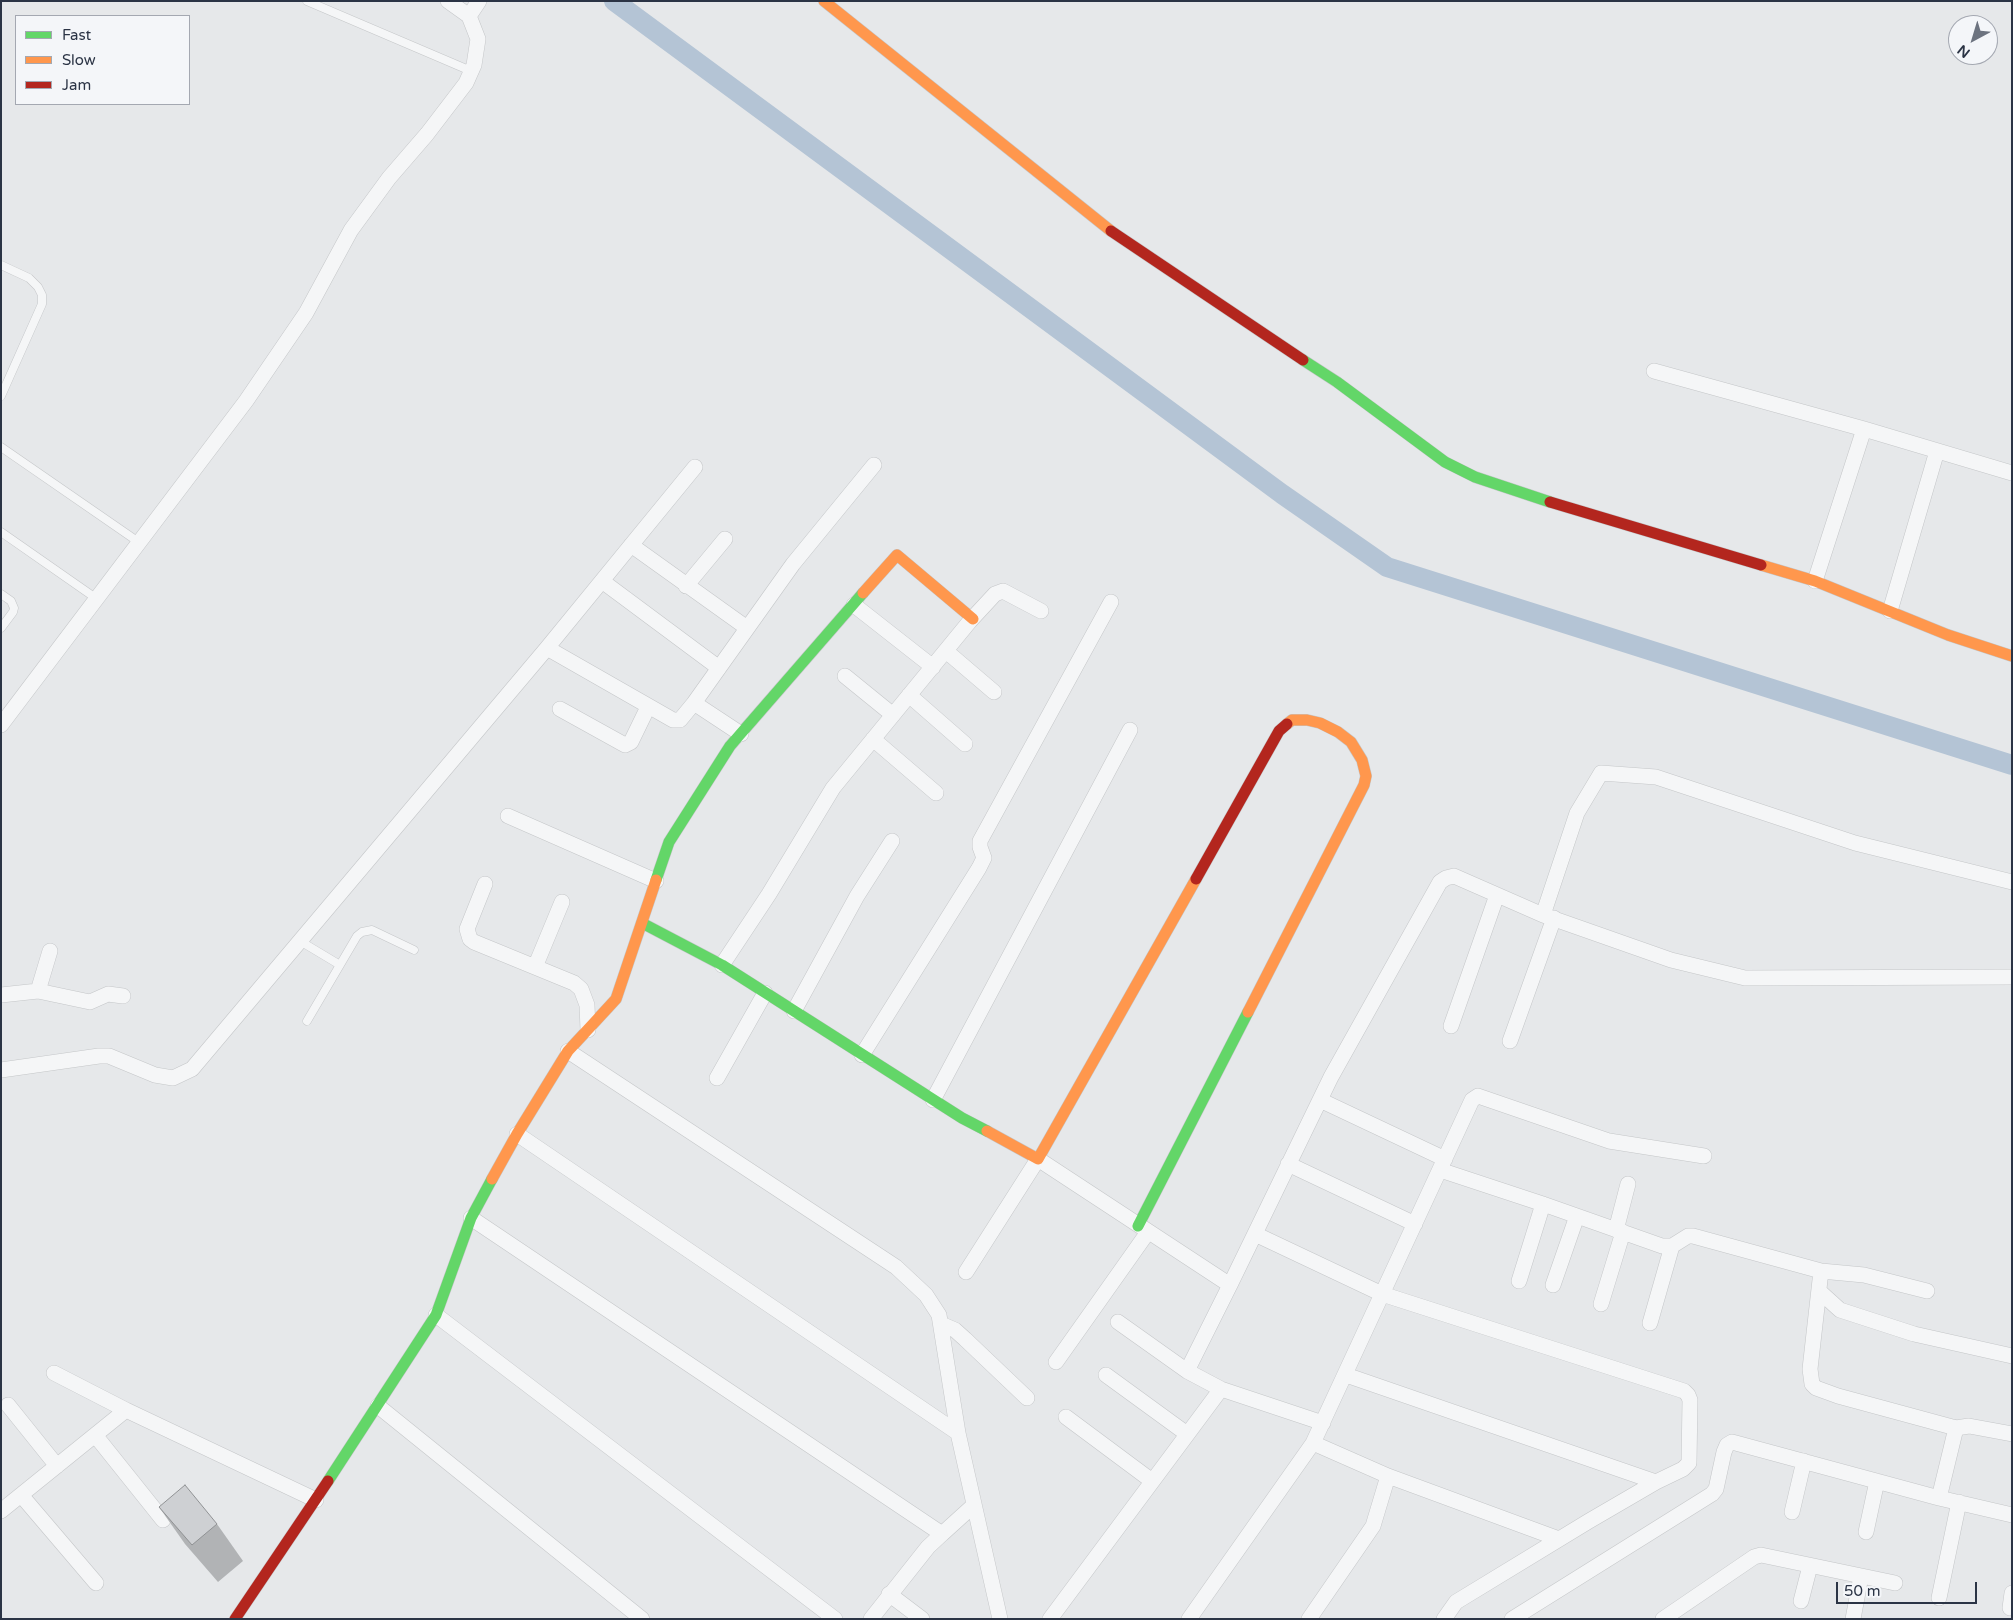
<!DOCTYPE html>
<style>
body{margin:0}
#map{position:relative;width:2013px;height:1620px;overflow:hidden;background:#e6e8ea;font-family:"Varela Round",sans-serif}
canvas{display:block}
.frame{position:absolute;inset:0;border:2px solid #2b3445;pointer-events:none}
.legend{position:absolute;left:15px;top:15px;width:175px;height:90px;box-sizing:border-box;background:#f4f6f9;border:1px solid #a4a8b1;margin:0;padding:6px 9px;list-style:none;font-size:15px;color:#2b3445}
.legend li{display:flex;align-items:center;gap:10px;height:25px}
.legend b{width:25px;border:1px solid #a4a8b1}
.north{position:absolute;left:1948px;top:15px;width:50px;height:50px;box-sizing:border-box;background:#f4f6f9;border:1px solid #a4a8b1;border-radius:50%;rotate:219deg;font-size:14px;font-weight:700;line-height:20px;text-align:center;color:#2b3445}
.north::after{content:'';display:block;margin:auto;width:18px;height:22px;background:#6c737f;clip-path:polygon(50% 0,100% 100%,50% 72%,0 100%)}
.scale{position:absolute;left:1836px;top:1582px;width:141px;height:22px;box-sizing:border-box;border:2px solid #2b3445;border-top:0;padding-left:6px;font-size:15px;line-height:18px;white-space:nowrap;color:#2b3445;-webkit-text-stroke:4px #f4f6f9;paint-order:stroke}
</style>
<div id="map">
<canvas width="2013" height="1620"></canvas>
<div class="frame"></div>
<ul class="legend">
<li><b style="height:6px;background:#63d668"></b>Fast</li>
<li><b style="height:6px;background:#ff974d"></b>Slow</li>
<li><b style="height:6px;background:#b3261e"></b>Jam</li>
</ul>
<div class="north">N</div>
<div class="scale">50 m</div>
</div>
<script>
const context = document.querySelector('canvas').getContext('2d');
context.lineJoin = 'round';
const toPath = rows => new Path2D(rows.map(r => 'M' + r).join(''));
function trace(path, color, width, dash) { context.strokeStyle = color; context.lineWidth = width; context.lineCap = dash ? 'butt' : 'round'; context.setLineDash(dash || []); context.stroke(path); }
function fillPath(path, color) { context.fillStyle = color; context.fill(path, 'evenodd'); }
trace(toPath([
 [614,1,1282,494,1387,567,2012,765]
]), '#b4c4d5', 20);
const lane = toPath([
 [307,1,471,71],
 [1,265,29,278,38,287,42,295,42,304,1,396],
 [1,447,140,543],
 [1,532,97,599],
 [1,594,11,601,14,608,13,612,1,628],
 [300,941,340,965],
 [307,1021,357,936,362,932,372,930,414,950]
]);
const street = toPath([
 [469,16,479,1],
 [1654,371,1864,429,2012,473],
 [631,545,747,628],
 [602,581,719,668],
 [1815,581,1864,429],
 [686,586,725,539],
 [854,605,933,667],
 [1890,611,1937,451],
 [547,648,673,720,680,720,694,703,741,734],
 [946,651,994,692],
 [845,676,893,715],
 [909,695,965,744],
 [694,703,793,564,874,465],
 [560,709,625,745,631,742,648,707],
 [1,725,246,401,306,313,351,230,389,178,427,134,466,83,474,65,478,39,469,16,448,1],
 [873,739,936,793],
 [508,816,656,881],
 [485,884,467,929,470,939,474,942,574,983,581,989,587,1005,588,1030],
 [1543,915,1577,813,1601,773,1656,777,1855,843,2012,882],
 [722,965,769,894,833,788,970,621,995,594,1003,591,1041,611],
 [535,967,562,902],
 [38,991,50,951],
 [1,995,38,991,90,1002,108,994,123,996],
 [794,1011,857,896,892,841],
 [1451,1026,1497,895],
 [1510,1041,1554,918],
 [568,1051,896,1267,926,1295,939,1315,958,1433,1000,1619],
 [862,1055,979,868,984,858,980,847,980,841,1111,602],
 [1,1070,99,1056,109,1056,155,1075,173,1078,192,1069,547,648,695,467],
 [717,1078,765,993],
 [933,1100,1130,730],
 [1320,1100,1445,1159],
 [517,1134,958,1433],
 [1288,1164,1415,1224],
 [1440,1170,1543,1204,1662,1246,1672,1246,1688,1236,1693,1236,1821,1271],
 [471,1218,942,1534,928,1547,871,1619],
 [1616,1230,1628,1184],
 [1255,1234,1382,1294,1684,1391,1688,1395,1690,1400,1689,1463,1683,1469,1656,1482,1589,1521,1456,1602,1444,1619],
 [966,1272,1038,1159,1230,1285,1331,1077,1440,882,1446,878,1454,876,1543,915,1671,960,1745,978,2012,977],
 [1519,1281,1543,1204],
 [1553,1285,1577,1216],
 [1819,1291,1840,1310,1914,1334,2012,1356],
 [1927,1291,1864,1275,1821,1271,1810,1369,1812,1384,1816,1388,1838,1396,1956,1428,1969,1426,2012,1434],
 [1601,1304,1623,1232],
 [436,1315,835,1619],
 [1118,1322,1187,1371,1221,1389,1323,1423],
 [1650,1323,1672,1246],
 [941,1324,955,1330,965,1339,1027,1398],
 [1056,1362,1148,1232],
 [1187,1371,1230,1285],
 [54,1373,126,1410],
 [1106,1375,1187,1434],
 [1346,1375,1656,1482],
 [8,1405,57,1466],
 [378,1406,642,1619],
 [1066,1417,1152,1481],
 [95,1435,163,1520],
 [1313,1443,1388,1476,1559,1539],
 [21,1495,96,1583],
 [1939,1498,1956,1428],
 [1,1511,126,1410,316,1500],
 [1792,1512,1804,1461],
 [1866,1532,1877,1481],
 [942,1534,974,1505],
 [889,1594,922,1619],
 [1939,1598,1959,1502],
 [1801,1601,1810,1566],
 [2010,1608,2012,1593],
 [1050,1619,1221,1389],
 [1189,1619,1313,1443,1472,1100,1478,1096,1609,1141,1704,1156],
 [1309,1619,1373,1526,1388,1476],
 [1512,1619,1712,1494,1716,1489,1724,1452,1727,1445,1732,1442,1939,1498,2012,1515],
 [1663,1619,1754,1557,1761,1555,1895,1583],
 [1853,1619,1861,1576]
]);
const fast = toPath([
 [1303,360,1337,382,1445,462,1475,477,1550,502],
 [656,880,669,842,730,746,863,593],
 [642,923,722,965,962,1118,987,1131],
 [1138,1226,1248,1012],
 [328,1481,436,1315,471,1218,492,1179]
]);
const slow = toPath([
 [824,1,1111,231],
 [1761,565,1815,581,1948,635,2012,656],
 [863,593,897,555,973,619],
 [1248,1012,1364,785,1366,776,1362,760,1351,742,1338,732,1320,723,1307,720,1292,720,1287,724],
 [987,1131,1038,1159,1196,879],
 [492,1179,517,1134,568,1051,616,999,656,880]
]);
const jam = toPath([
 [1111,231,1303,360],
 [1550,502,1761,565],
 [1196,879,1279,731,1287,724],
 [235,1619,328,1481]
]);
trace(lane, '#c4c6c8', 9);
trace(street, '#c4c6c8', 16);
trace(fast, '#c4c6c8', 12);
trace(slow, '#c4c6c8', 12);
trace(jam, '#c4c6c8', 12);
trace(lane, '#f5f6f7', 8);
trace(street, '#f5f6f7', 15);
trace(fast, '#63d668', 11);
trace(slow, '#ff974d', 11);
trace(jam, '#b3261e', 11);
fillPath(toPath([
 [159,1507,217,1524,243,1561,218,1582,185,1544]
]), '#b1b3b5');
const building = toPath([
 [185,1485,217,1524,192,1545,159,1507,185,1485]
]);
fillPath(building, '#ced0d3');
trace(building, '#909294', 1);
</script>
